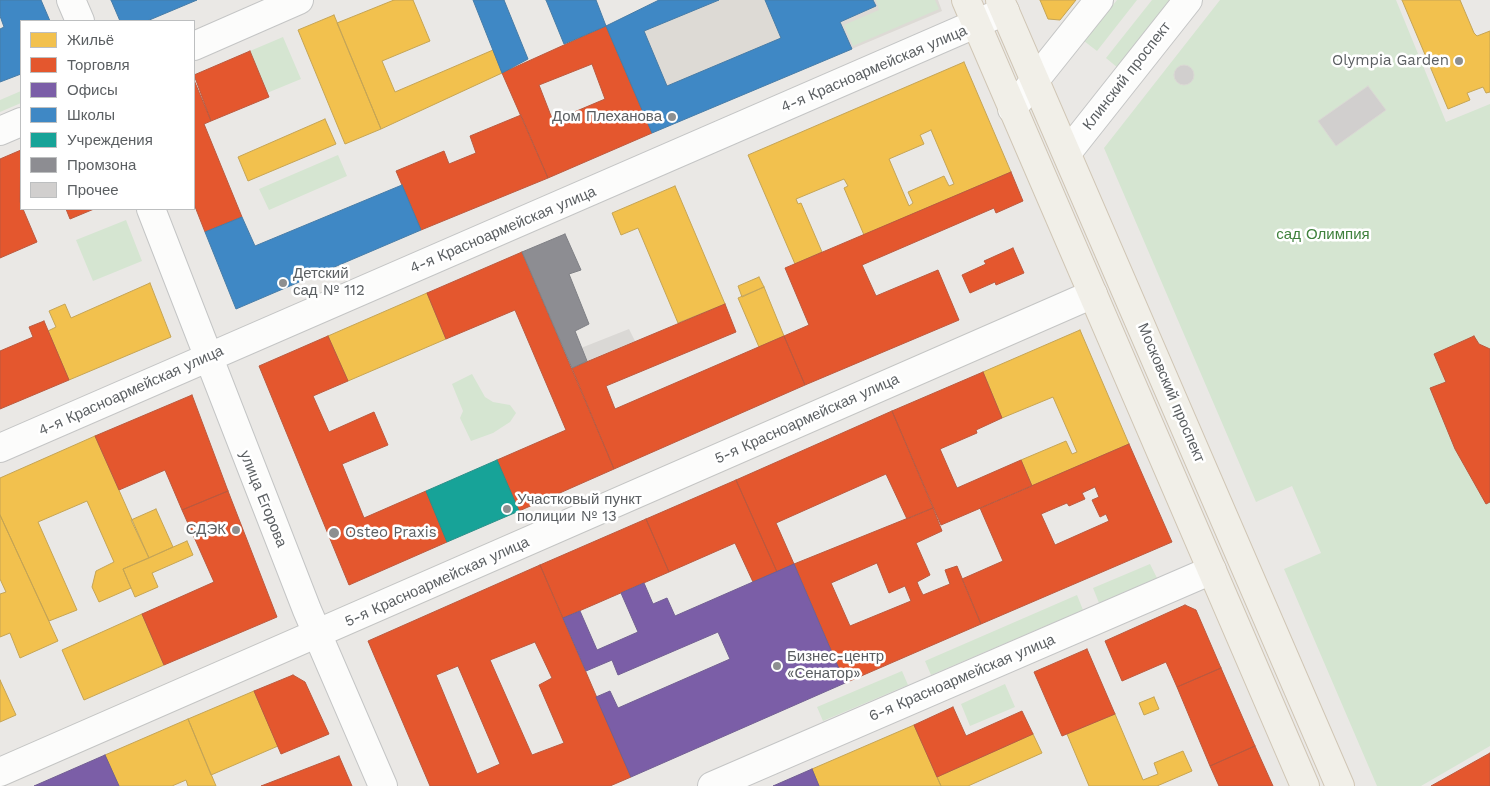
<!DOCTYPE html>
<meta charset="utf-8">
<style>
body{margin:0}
#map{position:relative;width:1490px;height:786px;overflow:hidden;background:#eae8e5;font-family:"Work Sans",sans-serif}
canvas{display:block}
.legend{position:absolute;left:20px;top:20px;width:175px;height:190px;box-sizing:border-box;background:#fff;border:1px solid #bdbfc0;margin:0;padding:6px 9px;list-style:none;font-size:15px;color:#5b5f62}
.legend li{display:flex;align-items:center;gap:10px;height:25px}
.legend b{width:25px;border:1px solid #bdbfc0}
</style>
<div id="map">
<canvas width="1490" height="786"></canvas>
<ul class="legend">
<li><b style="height:14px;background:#f2c14e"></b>Жильё</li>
<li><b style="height:14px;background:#e4572e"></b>Торговля</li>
<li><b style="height:14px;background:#7b5ea7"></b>Офисы</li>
<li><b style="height:14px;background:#3f88c5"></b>Школы</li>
<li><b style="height:14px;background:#17a398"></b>Учреждения</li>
<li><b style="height:14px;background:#8d8d92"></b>Промзона</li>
<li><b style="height:14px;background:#d1cfce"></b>Прочее</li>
</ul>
</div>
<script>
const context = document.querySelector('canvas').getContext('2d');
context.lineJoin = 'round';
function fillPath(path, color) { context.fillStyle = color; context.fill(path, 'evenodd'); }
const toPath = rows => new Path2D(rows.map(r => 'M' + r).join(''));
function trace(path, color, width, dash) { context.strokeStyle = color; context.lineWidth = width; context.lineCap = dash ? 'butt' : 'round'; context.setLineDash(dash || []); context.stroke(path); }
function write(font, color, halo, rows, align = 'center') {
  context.font = font + ' "Work Sans",sans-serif'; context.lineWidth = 5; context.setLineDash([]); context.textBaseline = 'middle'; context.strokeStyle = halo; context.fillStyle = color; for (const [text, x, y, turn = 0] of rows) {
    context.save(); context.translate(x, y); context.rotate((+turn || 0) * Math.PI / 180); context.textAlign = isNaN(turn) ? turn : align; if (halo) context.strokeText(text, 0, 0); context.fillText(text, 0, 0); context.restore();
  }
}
fillPath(toPath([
 [629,329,635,341,587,361,581,348]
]), '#dad8d5');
fillPath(toPath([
 [659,0,938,0,942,11,652,133,606,26]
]), '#dddad5');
fillPath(toPath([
 [876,0,935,0,939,9,853,46,844,25,879,10],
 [1117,0,1137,0,1097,51,1084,41],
 [1152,0,1172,0,1118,68,1106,58],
 [1220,0,1396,0,1446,122,1490,104,1490,746,1421,786,1377,786,1284,569,1321,553,1292,486,1256,502,1104,148],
 [283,37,301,79,267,93,250,51],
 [21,91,21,103,0,112,0,100],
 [338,155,347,176,269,210,259,189],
 [126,220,142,261,93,281,76,240],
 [472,374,485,397,493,402,510,405,516,413,510,422,493,433,471,441,460,418,463,411,452,384],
 [1150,564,1157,578,1099,603,1093,588],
 [1077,595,1083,610,931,675,925,661],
 [902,671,908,685,823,721,817,707],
 [1005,684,1015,707,970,726,961,704]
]), '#d5e5d1');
const homes = toPath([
 [394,0,413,0,430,41,382,61,395,92,493,50,502,73,381,129,337,23,394,0],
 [1040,0,1076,0,1060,20,1048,19,1040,0],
 [1402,0,1460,0,1474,33,1477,36,1490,31,1490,92,1486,93,1483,87,1467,93,1470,100,1448,109,1402,0],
 [334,15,381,129,345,144,298,30,334,15],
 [964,62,1011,172,864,235,844,188,848,186,844,179,796,199,798,204,801,203,822,252,795,264,748,155,964,62],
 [931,130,954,184,949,186,944,176,908,192,913,203,909,206,889,159,924,144,920,135,931,130],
 [325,119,336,144,248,181,238,157,325,119],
 [675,186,725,304,678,323,638,228,621,235,612,213,675,186],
 [759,277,764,287,742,297,738,286,759,277],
 [150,283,171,337,69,380,48,331,56,327,49,311,65,304,71,318,150,283],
 [764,287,784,336,759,347,738,298,764,287],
 [427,293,446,339,348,381,328,336,427,293],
 [1080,330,1129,444,1032,486,1021,460,1066,441,1072,454,1077,452,1053,397,1002,418,983,372,1080,330],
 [95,436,149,558,123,569,131,588,99,602,92,587,96,571,114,562,87,501,38,522,77,610,49,621,0,515,0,478,95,436],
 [156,509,173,547,149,558,131,520,156,509],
 [0,515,58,641,20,658,10,633,0,637,0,594,6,592,0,579,0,515],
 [187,541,193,555,152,573,158,587,135,597,123,569,187,541],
 [142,614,164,665,84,700,62,650,142,614],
 [0,680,16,715,0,722,0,680],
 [254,691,278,746,211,775,188,719,254,691],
 [1154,697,1159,709,1144,715,1139,703,1154,697],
 [1115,714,1143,780,1158,774,1154,763,1183,751,1192,771,1157,786,1089,786,1067,734,1115,714],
 [188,719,216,786,188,786,186,780,172,786,119,786,105,755,188,719],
 [914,725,941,786,819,786,812,769,914,725],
 [1033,734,1042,753,968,786,941,786,937,777,1033,734]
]);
fillPath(homes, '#f2c14e');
trace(homes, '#c5a454', 1);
const shops = toPath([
 [606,26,652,133,548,178,502,73,606,26],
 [592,64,605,99,553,121,539,85,592,64],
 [250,51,269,97,211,121,194,75,250,51],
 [194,80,211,121,204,124,242,217,205,232,194,204,194,80],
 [521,115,548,178,421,230,396,171,444,151,449,164,476,153,470,136,521,115],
 [21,150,20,202,37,242,0,258,0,159,21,150],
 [1011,172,1023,201,996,213,994,208,862,265,876,296,938,270,959,320,805,385,784,336,809,325,785,268,1011,172],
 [66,209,94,209,70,219,66,209],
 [1013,248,1024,273,996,285,995,282,970,293,962,275,986,264,984,261,1013,248],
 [522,252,614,469,519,511,497,460,566,430,515,310,446,339,427,293,522,252],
 [725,304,736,332,606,386,615,409,784,336,805,385,614,469,572,368,725,304],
 [44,321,69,380,0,409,0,351,33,337,29,327,44,321],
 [328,336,348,381,313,396,329,432,374,412,388,445,342,464,364,518,426,491,447,542,349,585,259,366,328,336],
 [1474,336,1479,344,1490,349,1490,502,1486,504,1455,449,1430,388,1446,382,1434,354,1474,336],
 [983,372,1002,418,976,430,977,433,940,449,957,488,1021,460,1032,486,941,525,892,411,983,372],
 [192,395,228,491,182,510,165,470,119,490,95,436,192,395],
 [892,411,933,508,907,519,886,474,776,523,794,564,777,572,736,480,892,411],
 [1129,444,1172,542,981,624,962,579,1003,561,980,508,1129,444],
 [1095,487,1099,497,1092,500,1100,517,1106,514,1109,521,1055,545,1041,514,1067,503,1069,506,1085,499,1082,493,1095,487],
 [736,480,777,572,753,582,735,543,669,572,646,519,736,480],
 [228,491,277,617,164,665,142,614,214,582,182,510,228,491],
 [933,508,942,531,916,543,930,575,917,582,919,587,923,595,950,584,945,570,957,566,981,624,845,683,794,564,933,508],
 [877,563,889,593,905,586,911,601,850,626,831,583,877,563],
 [646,519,669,572,563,618,540,565,646,519],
 [540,565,631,777,610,786,430,786,368,641,540,565],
 [535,642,552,678,539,685,564,743,532,755,490,660,535,642],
 [458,666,500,764,477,774,436,675,458,666],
 [1185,605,1196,610,1221,668,1177,687,1166,662,1122,681,1105,641,1185,605],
 [1087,649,1115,714,1062,736,1034,672,1087,649],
 [1221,668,1255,746,1210,766,1177,687,1221,668],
 [293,675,305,682,329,734,281,754,254,691,293,675],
 [953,707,966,736,1022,711,1033,734,937,777,914,725,953,707],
 [1255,746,1273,786,1219,786,1210,766,1255,746],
 [1490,753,1490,786,1431,786,1490,753],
 [339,756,352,786,261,786,339,756]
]);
fillPath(shops, '#e4572e');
trace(shops, '#bb593e', 1);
const offices = toPath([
 [794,564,845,683,631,777,596,697,610,691,618,708,730,659,718,632,618,675,612,660,586,671,563,618,580,611,597,650,638,632,621,593,644,583,653,604,667,598,675,616,794,564],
 [105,755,119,786,34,786,105,755],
 [812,769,819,786,773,786,812,769]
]);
fillPath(offices, '#7b5ea7');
trace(offices, '#715e92', 1);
const schools = toPath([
 [0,0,41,0,50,21,21,21,21,74,0,82,0,29,4,27,0,16,0,0],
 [111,0,197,0,147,21,120,21,111,0],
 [504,0,528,59,502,73,473,0,504,0],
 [546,0,596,0,606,26,564,44,546,0],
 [659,0,719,0,644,31,667,86,781,38,765,0,873,0,876,6,840,22,852,49,652,133,606,26,659,0],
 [402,185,421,230,236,309,205,232,242,217,255,246,402,185]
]);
fillPath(schools, '#3f88c5');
trace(schools, '#477ca7', 1);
const public = toPath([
 [497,460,519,511,447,542,426,491,497,460]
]);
fillPath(public, '#17a398');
trace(public, '#2b8f88', 1);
const industry = toPath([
 [565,234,581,270,569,274,589,324,575,331,587,361,572,368,522,252,565,234]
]);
fillPath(industry, '#8d8d92');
trace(industry, '#7e7f84', 1);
const building = toPath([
 '1174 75a10 10 0 1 1 20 0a10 10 0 1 1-20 0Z',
 [1368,86,1386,110,1336,146,1318,121,1368,86]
]);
fillPath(building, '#d1cfce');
trace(building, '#dad8d4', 1);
const street = toPath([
 [71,0,80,21],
 [194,46,299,0],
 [1012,109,1099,0],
 [0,131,21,122],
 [1067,153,1188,0],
 [151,209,307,610,383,786],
 [0,448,1005,11],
 [712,786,1212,570]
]);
const secondary = toPath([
 [0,772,1093,294]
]);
const primary = toPath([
 [966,0,1305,786],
 [1000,0,1340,786]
]);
trace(street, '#c4c5c5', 30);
trace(secondary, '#c4c5c4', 30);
trace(primary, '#d0c6b5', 30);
trace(street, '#fcfcfb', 28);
trace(secondary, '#fcfcfb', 28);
trace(primary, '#f1efe8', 28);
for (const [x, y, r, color] of [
 [1459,61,5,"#8d8f90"],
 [672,117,5,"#8d8f90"],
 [283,283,5,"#8d8f90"],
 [507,509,5,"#8d8f90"],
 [236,530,5,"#8d8f90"],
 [334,533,6,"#8d8f90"],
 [777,666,5,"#8d8f90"]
]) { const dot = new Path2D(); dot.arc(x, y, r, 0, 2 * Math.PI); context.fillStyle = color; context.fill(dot); trace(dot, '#fff', 2); }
write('15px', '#5b5f62', '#fff', [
 ["Olympiа Garden",1449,61,"right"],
 ["Дом Плеханова",662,117,"right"],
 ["Детский",293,274],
 ["сад № 112",293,291],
 ["Участковый пункт",517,500],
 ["полиции № 13",517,517],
 ["СДЭК",226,530,"right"],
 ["Osteo Praxis",345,533],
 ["Бизнес-центр",787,657],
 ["«Сенатор»",787,674]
], 'left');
write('15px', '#5b5f62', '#fff', [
 ["4-я Красноармейская улица",874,69,-23],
 ["Клинский проспект",1127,76,-52],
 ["4-я Красноармейская улица",503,230,-23],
 ["4-я Красноармейская улица",131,391,-24],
 ["Московский проспект",1171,393,67],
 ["5-я Красноармейская улица",807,419,-24],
 ["улица Егорова",263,499,68],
 ["5-я Красноармейская улица",437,582,-24],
 ["6-я Красноармейская улица",962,678,-23]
]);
write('15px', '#3f813c', '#fff', [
 ["сад Олимпия",1323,235]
]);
</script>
